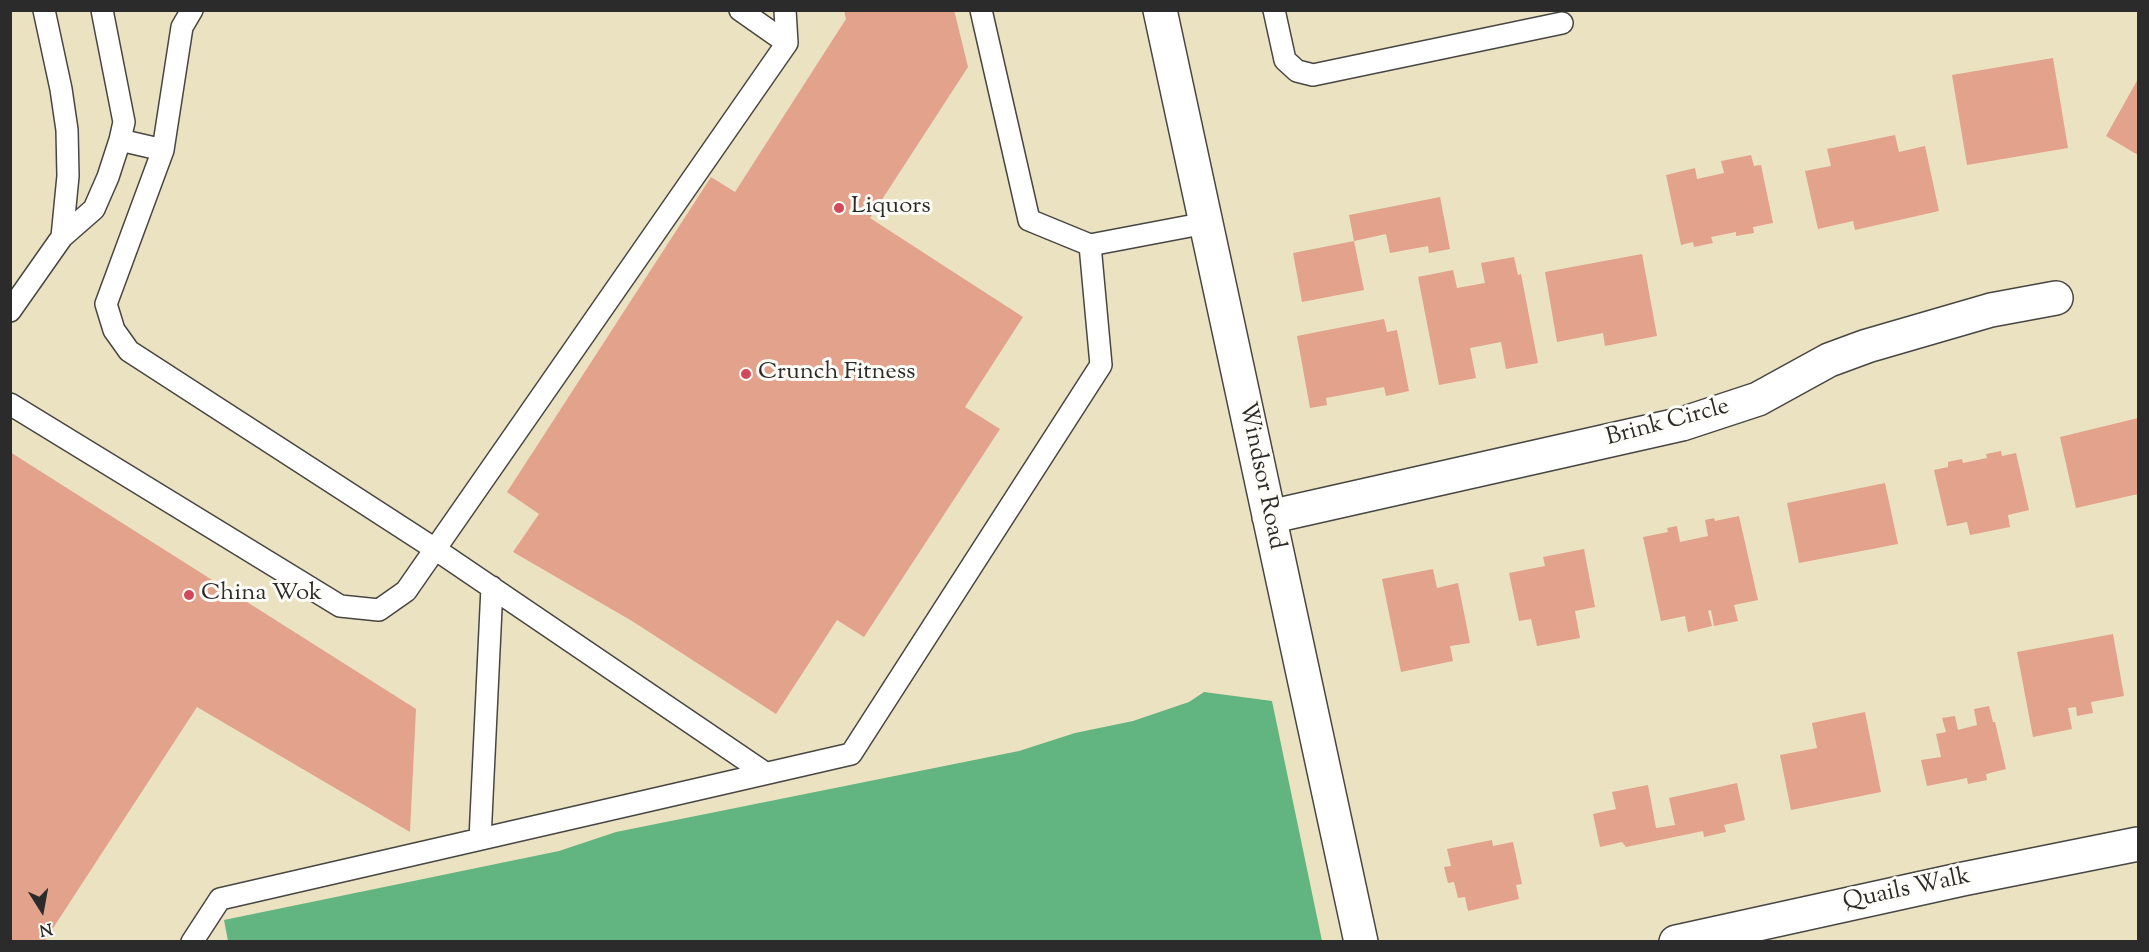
<!DOCTYPE html>
<style>
body{margin:0}
#map{position:relative;width:2149px;height:952px;overflow:hidden;background:#ebe2c2;font-family:"Sorts Mill Goudy",serif}
canvas{display:block}
.frame{position:absolute;inset:0;border:12px solid #2b2b2b;pointer-events:none}
.north{position:absolute;left:12px;top:880px;width:60px;height:60px;-webkit-text-stroke:4px #fdfcf7;paint-order:stroke;rotate:169deg;font-size:16px;font-weight:700;line-height:24px;text-align:center;color:#2b2b2b}
.north::after{content:'';display:block;margin:auto;width:21px;height:27px;background:#2b2b2b;clip-path:polygon(50% 0,100% 100%,50% 72%,0 100%)}
</style>
<div id="map">
<canvas width="2149" height="952"></canvas>
<div class="frame"></div>
<div class="north">N</div>
</div>
<script>
const context = document.querySelector('canvas').getContext('2d');
context.lineJoin = 'round';
function fillPath(path, color) { context.fillStyle = color; context.fill(path, 'evenodd'); }
const toPath = rows => new Path2D(rows.map(r => 'M' + r).join(''));
function trace(path, color, width, dash) { context.strokeStyle = color; context.lineWidth = width; context.lineCap = dash ? 'butt' : 'round'; context.setLineDash(dash || []); context.stroke(path); }
function write(font, color, halo, rows, align = 'center') {
  context.font = font + ' "Sorts Mill Goudy",serif'; context.lineWidth = 6; context.setLineDash([]); context.textBaseline = 'middle'; context.strokeStyle = halo; context.fillStyle = color; for (const [text, x, y, turn = 0] of rows) {
    context.save(); context.translate(x, y); context.rotate((+turn || 0) * Math.PI / 180); context.textAlign = isNaN(turn) ? turn : align; if (halo) context.strokeText(text, 0, 0); context.fillText(text, 0, 0); context.restore();
  }
}
fillPath(toPath([
 [1204,692,1272,701,1322,941,228,941,224,920,559,851,616,832,1019,751,1075,733,1133,721,1189,702]
]), '#62b480');
fillPath(toPath([
 [844,10,954,10,968,67,870,218,1023,317,965,407,1000,429,864,637,837,620,776,714,632,621,513,552,539,514,507,492,711,177,735,192,846,19],
 [2053,58,2068,148,1967,165,1952,75],
 [2138,79,2138,155,2106,136],
 [1895,135,1899,152,1925,146,1939,211,1855,230,1853,221,1818,229,1805,171,1831,166,1827,149],
 [1751,155,1754,166,1761,165,1773,223,1753,227,1754,233,1736,236,1736,232,1711,237,1713,243,1694,247,1693,242,1681,245,1666,175,1695,168,1697,179,1724,173,1721,161],
 [1440,197,1450,249,1429,253,1428,246,1390,253,1386,234,1354,241,1349,215],
 [1354,241,1364,290,1302,302,1293,253],
 [1642,254,1657,336,1605,346,1603,333,1557,342,1545,272],
 [1514,257,1518,275,1521,274,1538,363,1506,369,1501,342,1470,348,1476,378,1439,385,1418,277,1453,270,1457,288,1485,283,1481,263],
 [1384,319,1387,332,1397,330,1409,391,1386,396,1384,387,1326,398,1327,405,1310,408,1297,336],
 [2138,418,2138,494,2076,508,2060,437],
 [2001,451,2002,456,2016,453,2029,510,2008,515,2010,527,1970,535,1967,522,1947,526,1934,470,1948,467,1948,462,1962,459,1963,463,1987,458,1986,454],
 [10,452,416,709,410,832,197,707,44,942,10,942],
 [1885,483,1898,544,1799,563,1787,503],
 [1739,516,1758,600,1734,605,1738,621,1714,626,1711,610,1708,611,1712,626,1688,632,1685,616,1661,621,1643,537,1668,532,1667,528,1677,526,1680,542,1708,536,1705,520,1714,518,1715,521],
 [1584,549,1595,607,1575,611,1580,638,1537,646,1531,619,1519,621,1509,573,1545,566,1543,557],
 [1433,569,1437,588,1458,583,1470,643,1450,646,1453,661,1401,672,1382,579],
 [2113,634,2124,696,2091,702,2093,713,2077,716,2076,707,2068,708,2072,729,2033,737,2017,652],
 [1989,706,1993,722,1995,722,2006,769,1986,774,1987,780,1968,784,1967,778,1927,786,1921,760,1941,757,1936,734,1946,732,1942,718,1955,716,1958,730,1977,725,1974,709],
 [1865,712,1881,792,1791,810,1780,755,1817,748,1812,723],
 [1737,783,1745,820,1724,825,1726,832,1704,837,1703,831,1626,847,1622,842,1600,847,1593,814,1616,809,1612,792,1648,785,1656,828,1675,825,1669,798],
 [1492,840,1493,846,1513,842,1522,884,1516,885,1519,899,1468,911,1465,897,1458,898,1454,882,1448,883,1444,867,1451,866,1447,849]
]), '#e2a28c');
const service = toPath([
 [44,10,61,89,67,130,68,176,62,237],
 [740,10,787,43],
 [981,10,1029,220,1090,245,1206,223],
 [1274,10,1285,60,1297,71,1313,75,1562,23],
 [120,140,163,150,182,27,192,10],
 [163,150,106,304,114,330,129,351,435,549,765,773],
 [10,311,62,237,94,209,108,177,120,140,124,122,102,10],
 [10,404,340,606,379,610,406,591,787,43,785,10],
 [480,839,492,587],
 [192,942,220,899,851,754,1101,365,1090,245]
]);
const minor = toPath([
 [1160,10,1361,942],
 [1269,517,1682,424,1758,399,1829,360,1867,346,1991,310,2056,298],
 [1676,942,1963,879,2138,844]
]);
trace(service, '#484642', 24);
trace(minor, '#484642', 36);
trace(service, '#fff', 21);
trace(minor, '#fff', 33);
for (const [x, y, r, color] of [
 [839,208,6,"#d1495b"],
 [746,374,6,"#d1495b"],
 [189,595,6,"#d1495b"]
]) { const dot = new Path2D(); dot.arc(x, y, r, 0, 2 * Math.PI); context.fillStyle = color; context.fill(dot); trace(dot, '#fdfcf7', 2); }
write('24px', '#2b2b2b', '#fdfcf7', [
 ["Liquors",851,208],
 ["Crunch Fitness",758,374],
 ["China Wok",201,595]
], 'left');
write('24px', '#2b2b2b', '#fdfcf7', [
 ["Brink Circle",1668,424,-15],
 ["Windsor Road",1260,476,78],
 ["Quails Walk",1907,891,-12]
]);
</script>
